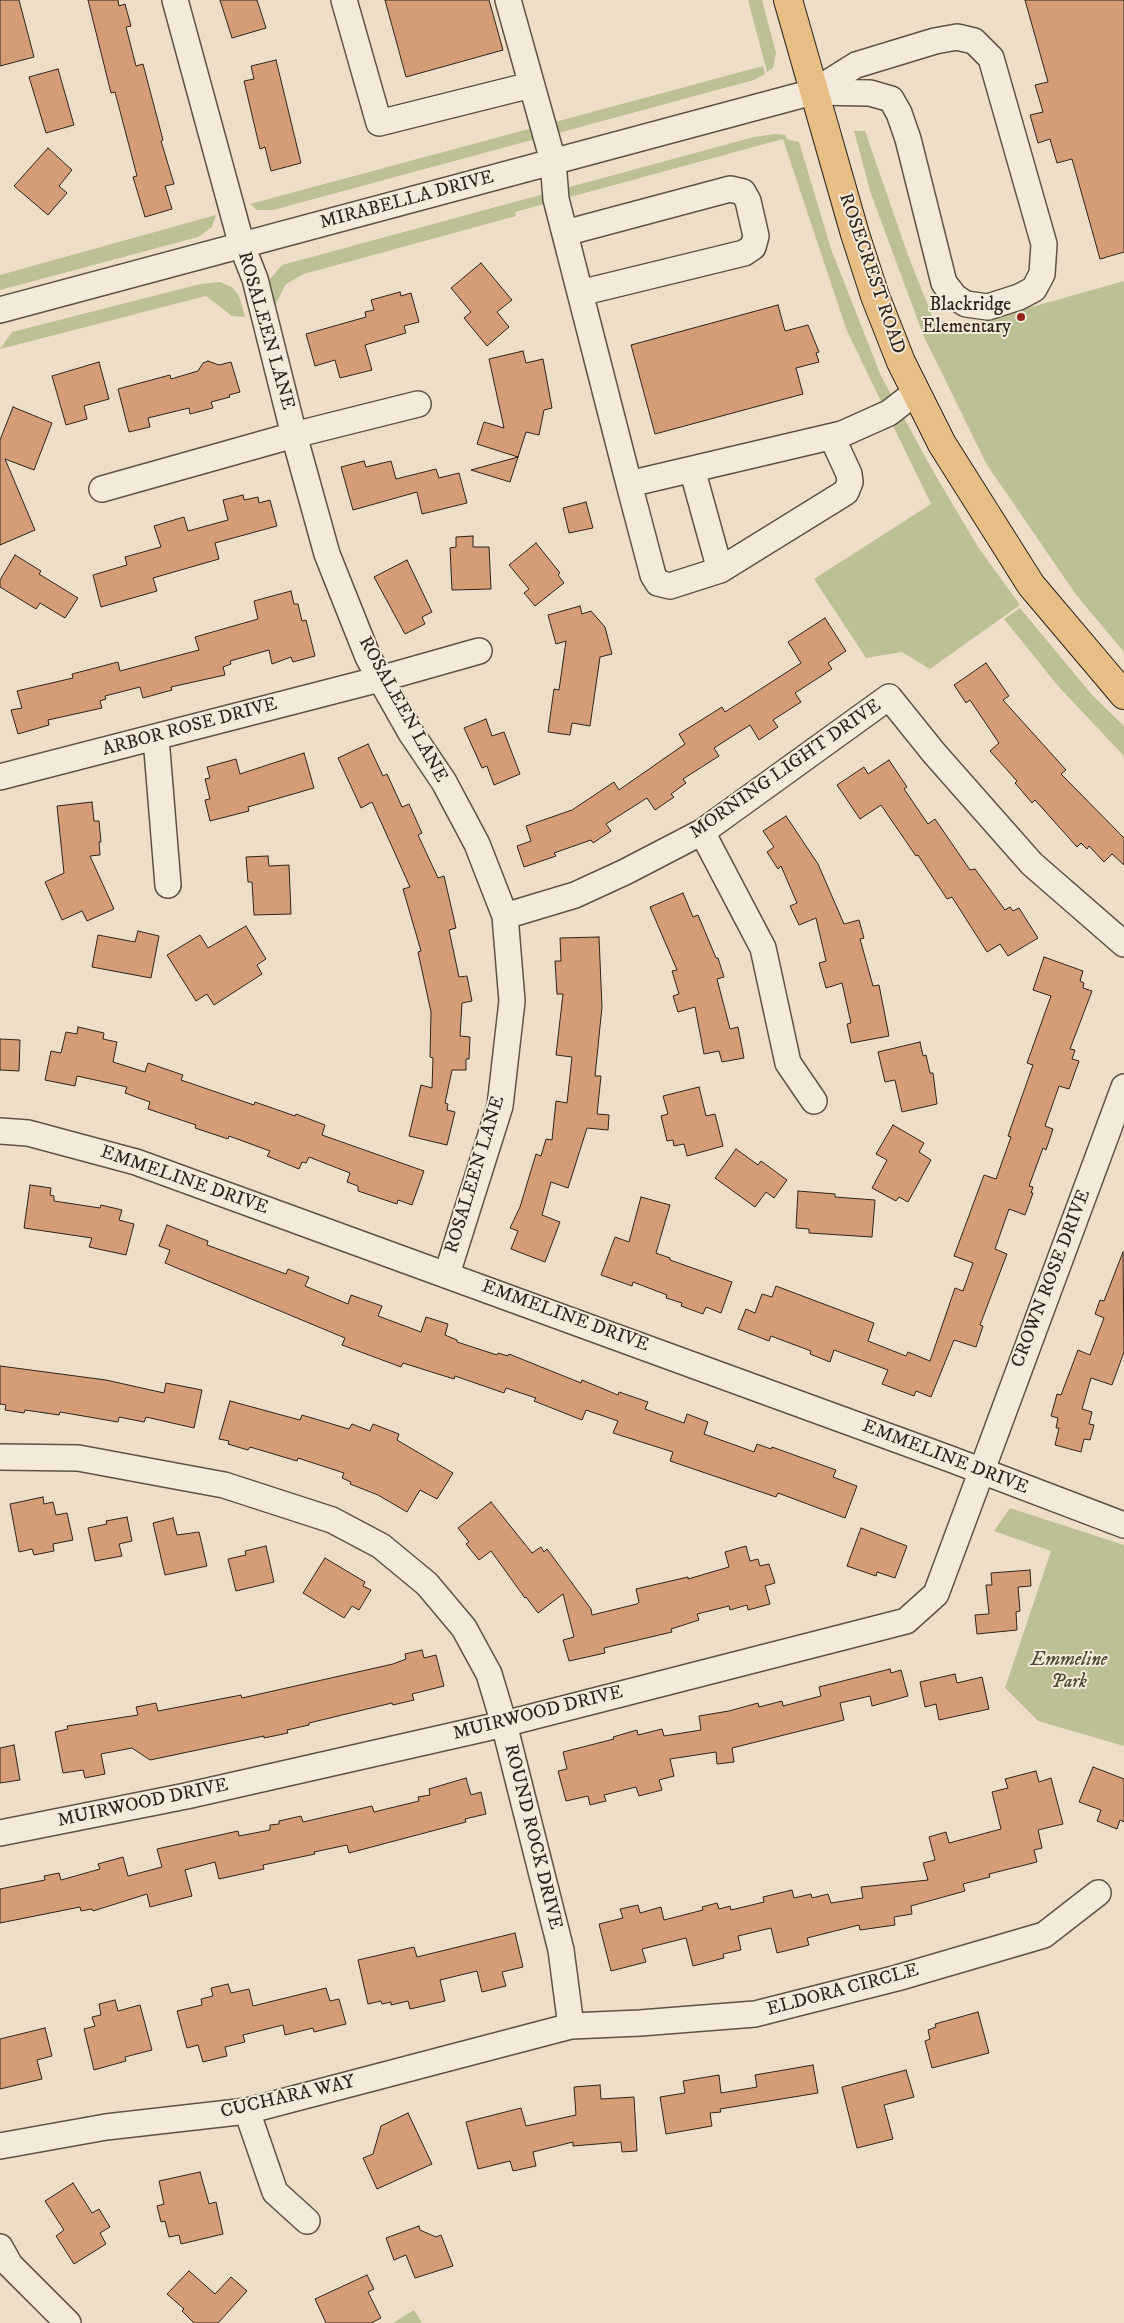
<!DOCTYPE html>
<style>
body{margin:0}
canvas{display:block;background:#eedec7}
</style>
<canvas width="1124" height="2323"></canvas>
<script>
const context = document.querySelector('canvas').getContext('2d');
context.lineJoin = 'round';
function fillPath(path, color) { context.fillStyle = color; context.fill(path, 'evenodd'); }
const toPath = rows => new Path2D(rows.map(r => 'M' + r).join(''));
function trace(path, color, width, dash) { context.strokeStyle = color; context.lineWidth = width; context.lineCap = dash ? 'butt' : 'round'; context.setLineDash(dash || []); context.stroke(path); }
function write(font, color, halo, rows, align = 'center') {
  context.font = font + ' "IM FELL DW Pica",serif'; context.lineWidth = 4; context.setLineDash([]); context.textBaseline = 'middle'; context.strokeStyle = halo; context.fillStyle = color; for (const [text, x, y, turn = 0] of rows) {
    context.save(); context.translate(x, y); context.rotate((+turn || 0) * Math.PI / 180); context.textAlign = isNaN(turn) ? turn : align; if (halo) context.strokeText(text, 0, 0); context.fillText(text, 0, 0); context.restore();
  }
}
fillPath(toPath([
 [748,0,762,0,776,53,773,68,767,72],
 [763,66,765,74,754,80,273,210,257,210,250,204],
 [854,131,865,131,909,258,939,333,1124,281,1124,652,1077,596,987,465,924,337,871,194],
 [775,134,785,135,787,139,799,142,831,249,881,376,933,471,978,547,1020,605,930,669,902,652,866,658,814,579,931,504,847,331,783,139,515,212,516,216,304,274,286,284,272,311,268,290,270,279,282,265,754,137],
 [216,215,212,227,198,237,0,290,0,275],
 [220,282,232,287,239,296,245,317,232,316,206,296,0,349,12,332,200,284],
 [1020,608,1093,696,1124,726,1124,756,1058,686,1004,619],
 [1010,1508,1124,1545,1124,1746,1038,1721,1005,1688,1051,1551,994,1531],
 [414,2310,422,2323,393,2323]
]), '#bdc092');
const building = toPath([
 [0,0,19,0,34,57,0,66,0,0],
 [88,0,118,0,119,6,125,4,131,26,126,27,136,66,143,64,163,140,161,141,174,184,165,186,172,209,145,217,133,177,137,176,115,92,111,93,88,0],
 [220,0,257,0,266,28,232,38,220,0],
 [385,0,489,0,503,50,406,77,385,0],
 [1025,0,1124,0,1124,252,1100,259,1072,159,1057,163,1050,139,1038,143,1030,115,1043,112,1035,85,1048,82,1025,0],
 [276,60,301,163,271,171,265,147,260,149,244,81,254,79,251,66,276,60],
 [58,69,74,125,46,133,29,77,58,69],
 [48,148,72,170,59,186,67,193,48,215,14,186,48,148],
 [481,263,512,300,497,312,509,327,487,346,464,318,471,312,451,288,481,263],
 [400,292,401,296,411,293,419,322,404,326,406,333,365,345,372,370,340,378,335,360,315,366,306,334,366,317,365,312,374,310,371,300,400,292],
 [778,305,785,331,808,325,819,352,816,353,819,362,796,368,803,394,655,434,631,345,778,305],
 [523,351,526,363,543,359,552,408,544,410,539,435,526,432,518,457,477,444,484,422,504,428,489,359,523,351],
 [208,361,219,365,231,362,240,392,229,395,230,397,211,402,213,408,190,414,189,408,148,418,150,427,129,432,118,389,170,375,171,379,198,371,203,363,208,361],
 [99,362,109,399,84,406,87,419,66,425,52,376,99,362],
 [13,407,52,423,34,470,5,459,35,530,0,545,0,440,13,407],
 [518,457,510,482,471,470,518,457],
 [364,461,366,467,391,461,396,479,436,469,439,478,459,473,467,503,422,514,417,492,353,510,341,467,364,461],
 [243,495,244,500,258,497,259,503,270,500,277,526,215,543,219,559,153,578,157,591,101,607,93,575,127,565,125,557,161,547,154,526,184,517,188,531,228,520,223,500,243,495],
 [586,502,593,528,569,533,563,508,586,502],
 [473,536,473,547,489,547,491,589,452,590,450,548,456,547,456,537,473,536],
 [536,543,560,573,558,575,564,583,535,606,524,593,529,589,509,565,536,543],
 [15,555,41,571,39,574,78,598,65,618,40,603,36,609,0,587,0,580,15,555],
 [407,560,432,612,422,617,425,624,405,634,374,577,407,560],
 [291,591,294,604,298,604,302,621,306,620,315,656,293,662,291,657,272,664,269,650,230,661,231,664,223,667,225,675,171,687,172,690,143,698,140,687,105,696,106,699,100,701,102,708,48,720,49,725,18,734,11,710,22,708,17,691,73,678,72,674,118,662,120,671,199,650,195,637,258,619,254,601,291,591],
 [580,606,582,614,591,611,605,627,612,654,600,657,590,726,572,723,570,735,548,732,554,689,559,690,566,641,556,644,548,615,580,606],
 [825,618,846,651,828,663,832,669,795,693,801,702,773,720,778,727,759,740,750,725,714,748,719,756,683,779,686,783,671,794,674,797,655,810,647,798,606,824,611,831,593,843,591,840,554,853,556,856,524,867,517,846,531,841,526,826,572,810,614,782,619,790,685,744,679,734,722,707,725,712,801,663,788,642,825,618],
 [986,663,1009,696,1003,700,1066,770,1061,774,1124,838,1124,865,1112,854,1104,862,1089,846,1087,849,1081,843,1077,847,1035,800,1032,803,1015,783,1017,781,990,751,999,743,970,700,966,703,954,685,986,663],
 [486,719,492,736,504,732,520,774,494,785,487,766,482,768,464,728,486,719],
 [368,744,383,776,387,774,402,807,409,804,422,833,418,835,438,878,444,876,456,928,449,930,459,977,467,976,472,1001,462,1003,460,1036,470,1037,469,1059,466,1059,466,1070,452,1070,445,1103,448,1104,447,1110,455,1112,447,1145,409,1136,421,1085,432,1088,433,1058,430,1057,431,1012,418,952,421,951,403,889,410,887,372,802,361,808,338,758,368,744],
 [304,753,314,788,248,807,249,811,210,821,205,800,210,799,205,779,210,778,207,767,236,759,240,774,304,753],
 [889,760,907,787,904,789,928,824,935,819,970,870,975,869,1005,910,1010,907,1013,911,1019,908,1038,938,1008,956,1000,944,987,952,952,897,947,899,918,855,916,856,881,805,860,819,837,785,864,767,868,774,889,760],
 [92,802,94,821,99,821,101,842,99,842,100,855,90,856,114,909,87,921,82,911,62,920,45,882,64,873,57,806,92,802],
 [786,816,818,864,844,924,859,920,864,938,860,939,873,986,879,985,889,1036,851,1043,847,1024,851,1023,842,983,826,988,819,963,826,961,816,918,799,925,790,906,797,903,781,866,778,869,767,852,774,847,763,831,786,816],
 [268,856,269,866,289,865,291,914,254,915,252,882,248,882,246,857,268,856],
 [683,893,693,917,698,915,716,958,718,958,724,977,717,979,730,1029,738,1027,744,1058,722,1062,719,1051,704,1054,695,1007,678,1012,673,996,679,994,672,971,677,970,650,907,683,893],
 [246,926,266,959,257,965,262,974,214,1005,207,994,196,1001,167,955,200,935,208,948,246,926],
 [138,931,159,936,151,978,92,967,98,935,135,942,138,931],
 [599,937,602,1007,595,1076,601,1076,597,1114,609,1115,608,1130,587,1128,568,1188,551,1182,542,1215,560,1222,545,1262,511,1249,518,1231,510,1228,520,1207,536,1154,541,1156,546,1139,552,1140,556,1101,567,1103,572,1057,556,1055,563,994,557,994,555,961,561,961,560,938,599,937],
 [1044,957,1083,971,1080,981,1084,983,1083,988,1092,991,1070,1049,1075,1050,1072,1059,1079,1061,1069,1089,1059,1086,1045,1126,1053,1129,1046,1150,1043,1148,1029,1186,1033,1187,1031,1193,1033,1193,1025,1215,1009,1209,995,1249,1007,1254,980,1325,983,1326,976,1347,954,1340,931,1397,916,1391,914,1396,882,1384,888,1370,834,1350,830,1362,810,1354,811,1351,771,1336,769,1341,738,1329,746,1309,755,1313,762,1294,772,1297,776,1286,874,1323,868,1341,906,1356,908,1352,930,1361,955,1288,963,1291,973,1263,954,1256,984,1175,996,1179,1011,1137,1008,1136,1033,1065,1027,1063,1051,996,1033,990,1044,957],
 [78,1027,104,1033,103,1039,117,1042,113,1062,145,1072,148,1063,183,1075,181,1080,254,1105,255,1102,295,1116,296,1114,325,1125,322,1135,424,1171,412,1205,398,1200,397,1204,358,1191,358,1186,347,1182,350,1173,309,1157,306,1163,302,1162,299,1169,267,1156,270,1151,229,1136,228,1139,195,1128,196,1125,148,1109,150,1102,125,1093,127,1087,77,1076,75,1086,45,1080,51,1051,61,1053,66,1032,77,1034,78,1027],
 [0,1039,20,1040,19,1071,0,1070,0,1039],
 [920,1042,923,1056,926,1055,930,1073,933,1073,937,1104,902,1112,895,1080,885,1082,878,1052,920,1042],
 [699,1087,706,1116,715,1114,723,1146,687,1156,684,1144,674,1146,673,1140,667,1141,661,1116,668,1114,663,1096,699,1087],
 [893,1125,924,1143,919,1152,931,1160,908,1202,899,1197,896,1201,872,1188,887,1160,876,1154,893,1125],
 [736,1149,758,1165,761,1161,787,1180,774,1198,766,1192,755,1207,715,1178,736,1149],
 [30,1185,51,1188,50,1195,54,1196,54,1201,100,1208,101,1205,122,1210,119,1220,134,1224,126,1255,89,1247,92,1238,24,1228,30,1185],
 [798,1191,835,1194,835,1197,875,1200,872,1237,809,1233,809,1229,796,1228,798,1191],
 [641,1197,670,1205,656,1253,670,1258,670,1260,732,1282,721,1313,706,1307,703,1314,681,1306,682,1303,666,1298,667,1295,633,1282,632,1286,601,1275,615,1237,629,1242,641,1197],
 [167,1225,208,1241,207,1245,286,1274,288,1269,309,1277,305,1286,348,1304,351,1295,382,1306,378,1316,421,1332,426,1317,448,1324,445,1335,457,1340,457,1342,497,1355,498,1353,508,1356,509,1354,581,1383,582,1380,618,1395,619,1392,648,1402,645,1409,684,1423,687,1414,708,1422,704,1434,746,1449,754,1452,757,1444,771,1449,772,1447,836,1470,833,1477,857,1486,845,1518,778,1493,776,1497,670,1461,673,1452,613,1433,618,1421,586,1410,582,1420,534,1401,536,1398,506,1388,504,1393,455,1376,454,1379,403,1363,401,1367,342,1345,345,1338,165,1263,170,1250,159,1246,167,1225],
 [1123,1252,1124,1352,1112,1385,1091,1378,1082,1409,1092,1412,1089,1424,1094,1425,1090,1440,1084,1439,1081,1452,1055,1445,1059,1428,1056,1428,1058,1418,1051,1416,1057,1394,1061,1395,1078,1350,1090,1355,1104,1318,1095,1314,1100,1300,1104,1301,1123,1252],
 [0,1366,106,1380,164,1393,166,1383,202,1390,194,1428,146,1417,144,1422,119,1417,118,1422,60,1412,59,1415,25,1410,24,1413,5,1410,6,1405,0,1404,0,1366],
 [230,1401,300,1420,302,1415,349,1429,352,1424,370,1431,373,1424,399,1434,397,1440,453,1473,437,1499,420,1490,407,1512,378,1495,350,1484,351,1482,342,1478,344,1473,298,1458,297,1461,250,1447,248,1450,228,1444,229,1441,219,1439,230,1401],
 [43,1497,44,1504,53,1502,56,1515,67,1513,73,1540,53,1544,54,1551,34,1555,32,1549,19,1552,10,1504,43,1497],
 [491,1502,532,1553,541,1547,544,1552,547,1549,591,1609,592,1615,637,1604,639,1602,636,1589,688,1577,688,1579,729,1567,725,1552,746,1546,750,1561,758,1559,760,1566,769,1564,775,1583,765,1586,770,1604,748,1610,747,1605,730,1610,729,1606,697,1614,699,1620,671,1629,672,1632,604,1648,605,1653,569,1661,563,1640,574,1637,563,1594,538,1613,526,1597,525,1598,491,1551,479,1560,466,1544,469,1542,458,1528,491,1502],
 [127,1517,132,1541,119,1544,122,1556,95,1561,88,1528,107,1524,106,1521,127,1517],
 [173,1518,177,1535,199,1532,207,1566,165,1575,153,1523,173,1518],
 [861,1528,907,1546,895,1578,877,1572,876,1576,847,1566,861,1528],
 [266,1546,274,1582,236,1591,228,1559,246,1555,245,1551,266,1546],
 [325,1558,365,1582,363,1586,371,1590,359,1610,352,1606,344,1618,303,1593,325,1558],
 [1030,1570,1031,1586,1018,1587,1020,1611,1016,1612,1017,1630,977,1634,975,1615,989,1614,986,1585,992,1585,991,1573,1030,1570],
 [422,1650,424,1658,436,1655,444,1686,412,1694,414,1700,393,1705,392,1703,309,1723,309,1725,287,1730,288,1733,264,1738,264,1736,150,1760,132,1748,101,1754,105,1774,85,1778,83,1770,63,1773,55,1732,68,1729,67,1726,138,1715,136,1707,156,1703,158,1711,236,1696,241,1695,242,1698,393,1664,406,1659,405,1654,422,1650],
 [890,1669,891,1673,901,1670,908,1696,872,1706,870,1696,840,1703,844,1720,732,1748,734,1762,717,1764,716,1752,670,1759,674,1776,659,1780,662,1790,639,1796,636,1787,604,1795,606,1801,590,1805,588,1796,566,1801,558,1771,567,1769,563,1752,614,1739,613,1737,637,1730,638,1735,662,1729,664,1736,701,1730,699,1716,729,1711,758,1703,759,1707,782,1701,783,1706,821,1696,819,1687,890,1669],
 [955,1674,957,1683,982,1677,989,1709,939,1720,936,1704,925,1707,920,1682,955,1674],
 [14,1745,20,1780,0,1783,0,1748,14,1745],
 [1093,1767,1124,1779,1124,1822,1120,1820,1117,1829,1097,1821,1101,1810,1079,1802,1093,1767],
 [1036,1771,1039,1782,1051,1778,1063,1824,1038,1830,1042,1848,1034,1850,1037,1862,989,1874,990,1877,963,1884,965,1891,911,1906,912,1914,894,1917,895,1925,860,1930,859,1925,807,1938,809,1945,777,1953,771,1928,738,1936,741,1950,723,1954,724,1958,693,1966,686,1938,642,1949,646,1962,611,1971,599,1924,623,1918,620,1909,638,1905,640,1913,661,1907,664,1920,703,1910,702,1907,717,1903,719,1909,730,1906,731,1910,764,1902,763,1897,792,1890,794,1898,811,1894,812,1898,828,1894,831,1903,863,1898,861,1887,928,1880,923,1863,935,1860,929,1837,946,1832,949,1843,1001,1829,992,1792,1008,1788,1005,1779,1036,1771],
 [466,1778,471,1795,481,1792,486,1814,465,1819,466,1822,349,1853,347,1845,314,1852,315,1854,263,1865,264,1869,219,1879,215,1862,185,1870,192,1896,150,1907,147,1894,93,1911,92,1909,81,1911,80,1907,0,1923,0,1889,45,1880,44,1876,59,1873,61,1880,100,1869,98,1864,123,1857,128,1876,162,1867,157,1849,238,1831,239,1836,270,1830,270,1825,279,1824,279,1821,301,1816,303,1822,372,1806,374,1812,419,1801,418,1797,430,1795,429,1789,466,1778],
 [515,1933,523,1967,502,1972,506,1986,482,1992,477,1971,440,1980,445,2001,410,2009,408,2001,391,2005,391,2002,382,2004,381,2001,368,2004,358,1960,414,1947,417,1957,515,1933],
 [228,1984,231,1993,249,1989,253,2006,326,1988,330,2001,339,1999,346,2024,314,2032,313,2028,285,2035,283,2025,243,2035,245,2042,225,2047,227,2056,203,2062,198,2045,187,2048,177,2011,202,2005,201,1999,213,1996,211,1988,228,1984],
 [115,2000,118,2011,140,2005,152,2050,125,2057,126,2061,94,2070,84,2029,95,2026,92,2017,101,2015,99,2004,115,2000],
 [978,2012,989,2053,932,2068,925,2041,930,2039,928,2030,936,2027,935,2024,978,2012],
 [45,2028,52,2056,37,2060,42,2079,0,2089,0,2039,45,2028],
 [813,2065,818,2093,720,2109,721,2112,710,2113,712,2126,666,2134,660,2097,685,2093,683,2081,719,2075,721,2093,757,2087,755,2075,813,2065],
 [906,2070,914,2097,884,2105,893,2139,857,2148,842,2087,906,2070],
 [600,2085,601,2099,634,2097,637,2151,622,2152,621,2142,573,2146,573,2142,533,2152,536,2166,513,2171,510,2161,478,2169,466,2122,521,2108,526,2126,576,2115,574,2087,600,2085],
 [408,2113,432,2164,377,2189,363,2158,373,2154,381,2126,408,2113],
 [200,2172,209,2204,216,2202,223,2234,181,2244,179,2235,169,2237,165,2221,161,2222,157,2206,164,2204,159,2181,200,2172],
 [73,2183,92,2213,99,2209,110,2227,100,2233,106,2244,74,2264,56,2236,64,2230,45,2201,73,2183],
 [419,2226,420,2230,436,2237,441,2235,453,2266,415,2278,406,2255,394,2260,386,2238,419,2226],
 [189,2271,215,2294,231,2277,247,2291,218,2323,194,2323,182,2311,184,2309,167,2294,189,2271],
 [367,2275,374,2289,368,2292,381,2318,371,2323,326,2323,315,2299,367,2275]
]);
fillPath(building, '#d59d77');
trace(building, '#2e241b', 1);
const minor = toPath([
 [175,0,242,246,255,279,294,435,327,554,368,657,411,733,444,782,477,844,505,916,512,1001,500,1106,447,1274],
 [344,0,379,123,531,85],
 [508,0,553,161,556,199,629,484,842,434,889,413,916,392],
 [565,233,730,189,743,192,748,201,756,236,753,247,744,253,580,293],
 [0,310,813,92,870,93,891,99,899,113,908,139,944,283,955,297,966,304,988,307,1019,297,1034,289,1042,274,1044,244,991,58,974,41,957,37,935,41,856,65,813,92],
 [692,469,720,570],
 [629,484,653,575,658,583,670,586,720,570,846,492,850,482,849,474,832,437],
 [102,489,294,435,418,404],
 [156,738,168,885],
 [0,777,380,679,479,651],
 [702,832,763,948,788,1063,814,1101],
 [505,916,575,895,625,872,702,832,889,697,934,753,1032,864,1124,944],
 [0,1131,28,1133,136,1162,953,1460,1124,1525],
 [0,1457,78,1458,224,1485,332,1520,381,1546,427,1584,464,1628,489,1674,504,1724,561,1950,571,2026],
 [0,1833,186,1796,504,1724,906,1621,936,1594,1124,1087],
 [247,2111,275,2192,307,2221],
 [0,2146,106,2127,247,2111,571,2026,640,2023,755,2014,897,1978,1044,1935,1098,1893],
 [0,2247,10,2265,68,2323]
]);
const major = toPath([
 [788,0,855,234,875,296,901,362,942,444,1031,585,1124,695]
]);
trace(minor, '#5e5246', 28);
trace(major, '#2e241b', 30);
trace(minor, '#f4eadb', 25);
trace(major, '#e7bf84', 28);
for (const [x, y, r, color] of [
 [1021,317,5,"#8f2418"]
]) { const dot = new Path2D(); dot.arc(x, y, r, 0, 2 * Math.PI); context.fillStyle = color; context.fill(dot); trace(dot, '#f4eadb', 2); }
write('19px', '#2e241b', '#f4eadb', [
 ["MIRABELLA DRIVE",407,201,-15],
 ["ROSECREST ROAD",871,274,71],
 ["ROSALEEN LANE",265,331,74],
 ["ROSALEEN LANE",402,710,61],
 ["ARBOR ROSE DRIVE",190,728,-15],
 ["MORNING LIGHT DRIVE",786,770,-35],
 ["ROSALEEN LANE",476,1175,-73],
 ["EMMELINE DRIVE",184,1181,19],
 ["CROWN ROSE DRIVE",1052,1279,-69],
 ["EMMELINE DRIVE",565,1317,20],
 ["EMMELINE DRIVE",945,1458,21],
 ["MUIRWOOD DRIVE",538,1714,-14],
 ["MUIRWOOD DRIVE",143,1804,-12],
 ["ROUND ROCK DRIVE",532,1837,76],
 ["ELDORA CIRCLE",843,1991,-15],
 ["CUCHARA WAY",288,2098,-13]
]);
write('19px', '#2e241b', '#f4eadb', [
 ["Blackridge",1011,306],
 ["Elementary",1011,328]
], 'right');
write('italic 19px', '#524b39', '#f4eadb', [
 ["Emmeline",1069,1661],
 ["Park",1069,1683]
]);
</script>
